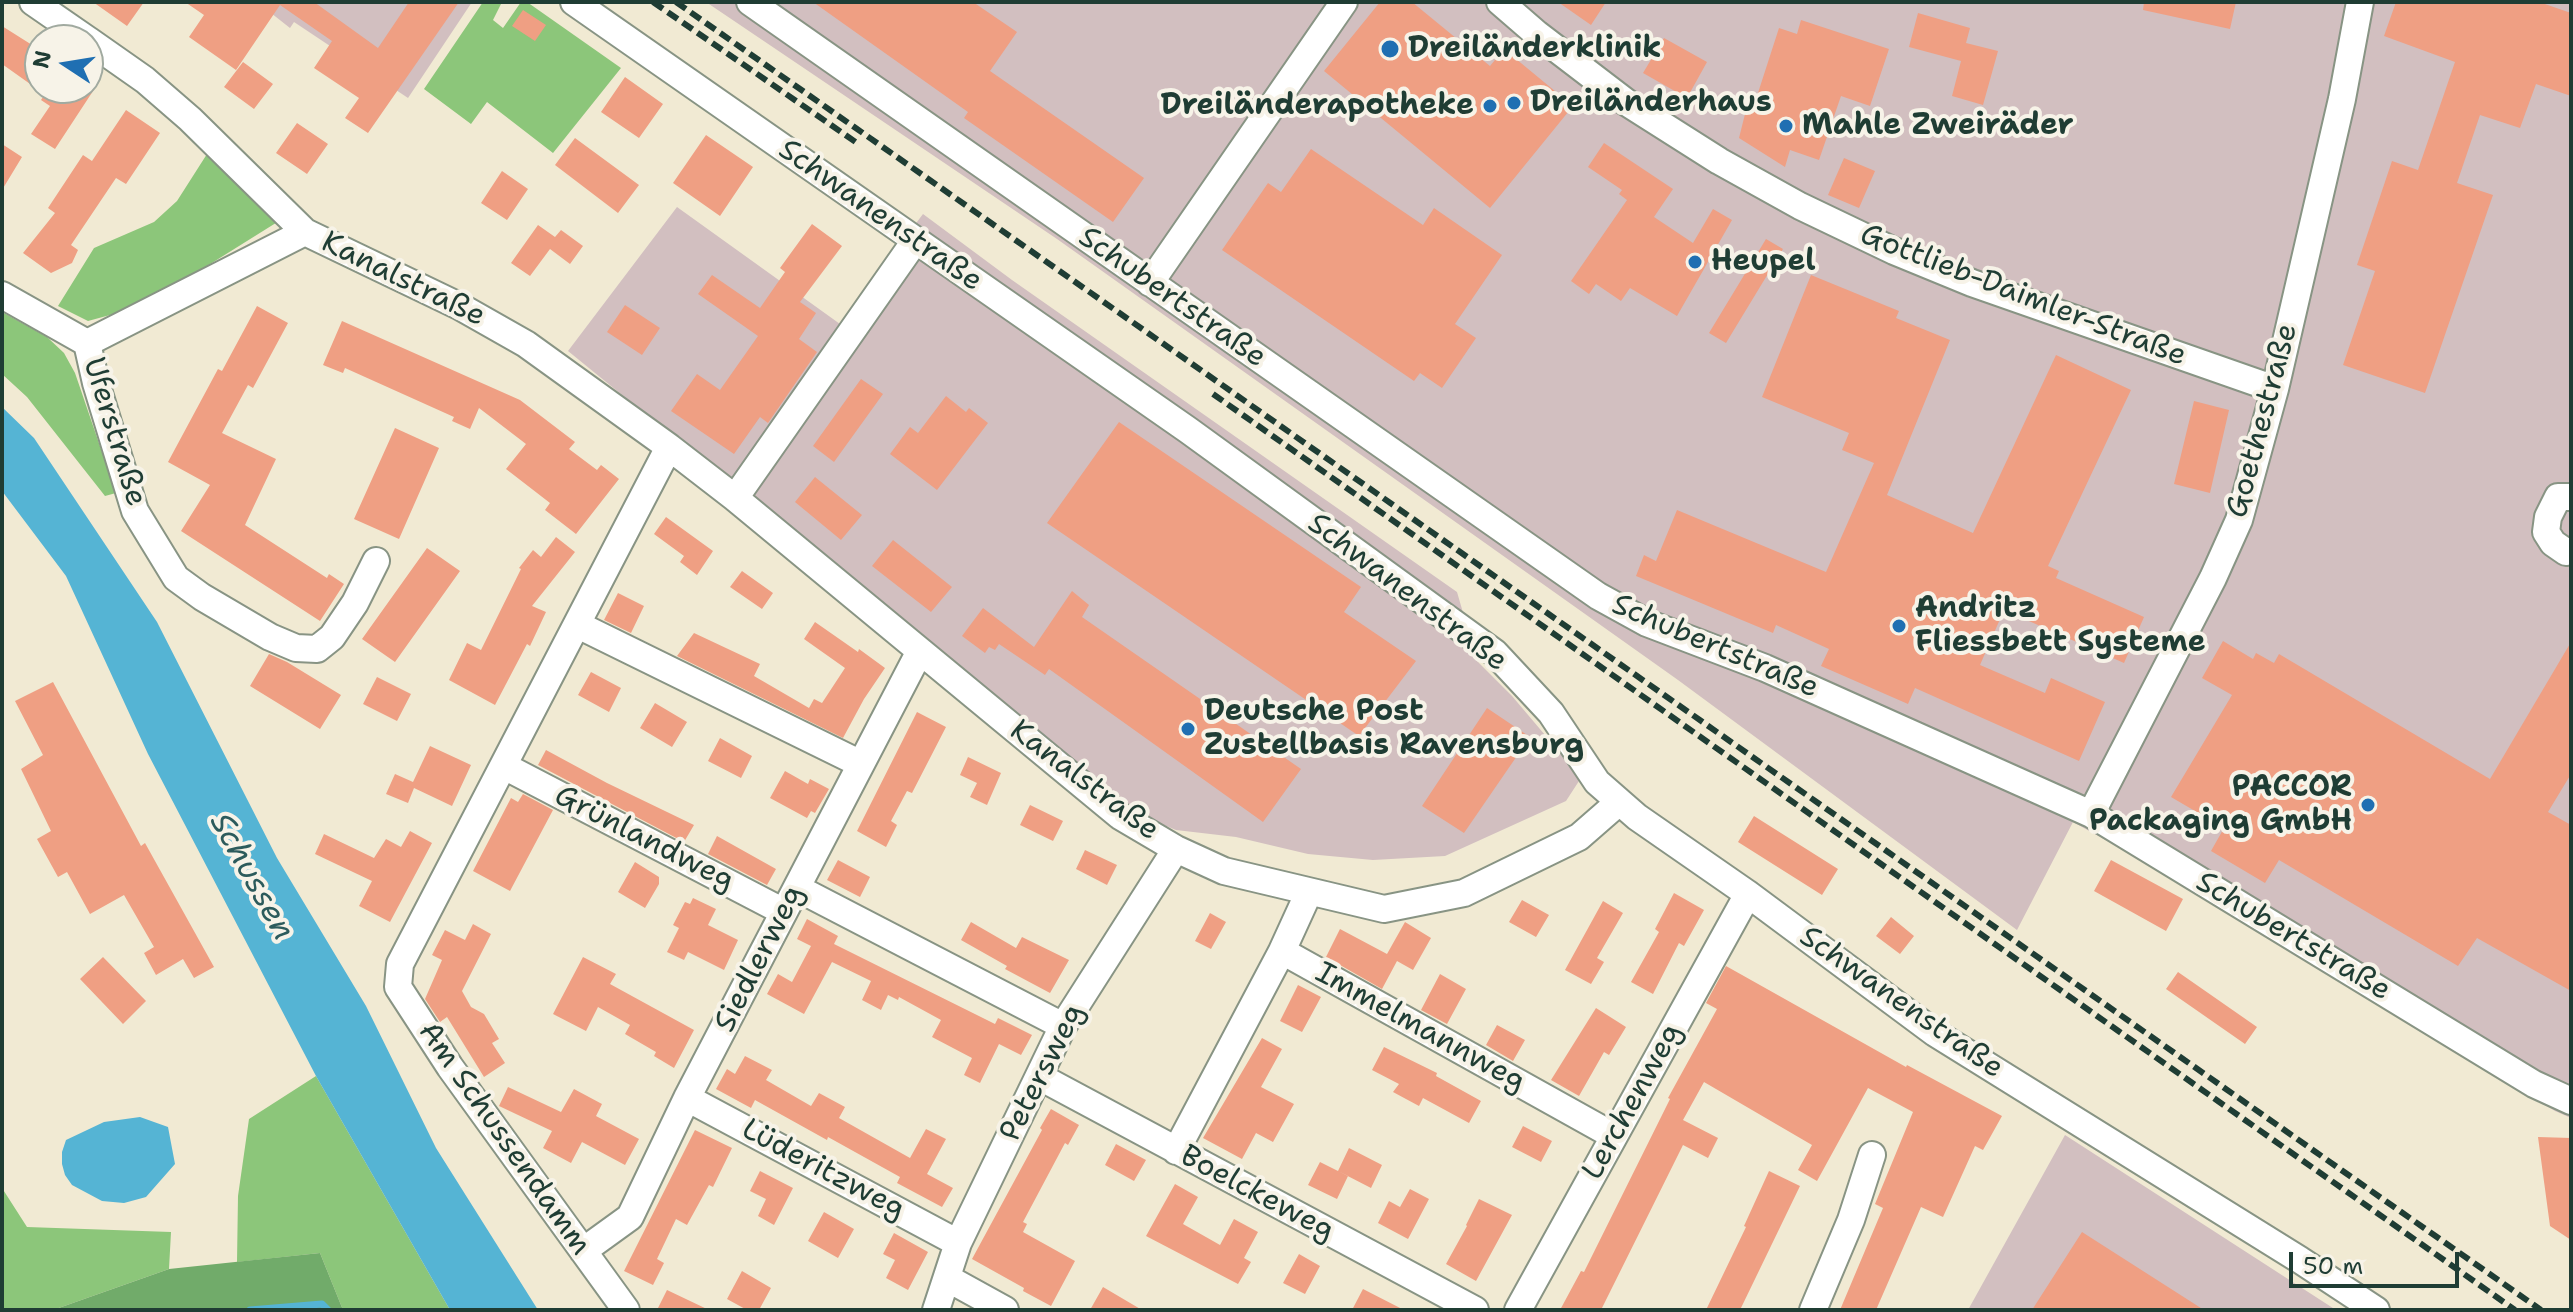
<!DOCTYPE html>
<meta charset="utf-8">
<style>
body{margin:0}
#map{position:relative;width:2573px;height:1312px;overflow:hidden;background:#f1ead3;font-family:"Shantell Sans",sans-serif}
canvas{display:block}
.frame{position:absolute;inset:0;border:4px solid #1f3d34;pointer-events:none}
.north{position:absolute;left:24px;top:24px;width:80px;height:80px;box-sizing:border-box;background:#f7f3e8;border:2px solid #a1aaa0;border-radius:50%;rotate:282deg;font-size:22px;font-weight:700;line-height:32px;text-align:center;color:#1f3d34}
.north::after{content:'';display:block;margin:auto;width:28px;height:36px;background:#1f6fb2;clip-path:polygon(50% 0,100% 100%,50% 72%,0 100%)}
.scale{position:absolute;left:2289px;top:1252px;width:170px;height:36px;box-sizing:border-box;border:4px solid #1f3d34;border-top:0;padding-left:10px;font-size:24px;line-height:28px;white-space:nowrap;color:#1f3d34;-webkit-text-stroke:6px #f7f3e8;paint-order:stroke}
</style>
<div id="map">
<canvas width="2573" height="1312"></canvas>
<div class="frame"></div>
<div class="north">N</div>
<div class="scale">50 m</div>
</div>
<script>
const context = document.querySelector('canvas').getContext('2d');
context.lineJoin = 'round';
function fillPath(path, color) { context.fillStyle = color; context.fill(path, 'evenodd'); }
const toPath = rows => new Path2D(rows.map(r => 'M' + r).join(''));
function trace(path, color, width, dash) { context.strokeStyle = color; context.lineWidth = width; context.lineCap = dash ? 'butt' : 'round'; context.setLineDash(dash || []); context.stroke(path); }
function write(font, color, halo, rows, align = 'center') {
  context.font = font + ' "Shantell Sans",sans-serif'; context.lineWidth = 8; context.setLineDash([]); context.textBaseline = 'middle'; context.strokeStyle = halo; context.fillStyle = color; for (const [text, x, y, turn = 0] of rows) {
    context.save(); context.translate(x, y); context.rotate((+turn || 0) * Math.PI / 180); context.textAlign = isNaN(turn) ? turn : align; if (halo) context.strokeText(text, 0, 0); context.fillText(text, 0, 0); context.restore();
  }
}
fillPath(toPath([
 [257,2,472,2,408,98,294,22,290,28],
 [706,2,2571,2,2571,1118,2555,1111,2407,1023,2209,897,2073,822,2017,930,1678,680,1057,239],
 [677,207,840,324,923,214,1012,280,1457,592,1477,661,1512,696,1567,761,1579,781,1566,801,1445,856,1373,860,1308,854,1236,837,1176,830,1137,814,568,351],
 [2065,1135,2336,1310,1968,1310]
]), '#d2bfc0');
fillPath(toPath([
 [483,2,502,2,493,20,503,28,521,2,527,2,621,68,553,153,487,102,471,124,424,89],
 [207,154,279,221,143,306,88,321,58,306,94,248,154,222,177,201],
 [2,312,47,337,64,353,75,373,116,493,105,496,27,397,2,374],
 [316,1076,450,1310,343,1310,320,1253,237,1262,238,1196,249,1119],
 [2,1188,27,1227,171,1232,169,1269,53,1310,2,1310]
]), '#8cc67a');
fillPath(toPath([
 [320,1253,343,1310,53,1310,169,1269]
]), '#71ab6a');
fillPath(toPath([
 [2,407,34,438,157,622,277,858,366,1006,436,1148,538,1310,450,1310,316,1076,148,754,66,576,2,491],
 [140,1117,168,1127,175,1164,146,1197,124,1203,102,1201,72,1185,65,1175,62,1164,62,1152,66,1140,104,1122]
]), '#55b4d4');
trace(toPath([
 [250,1310,322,1304,328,1310]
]), '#55b4d4', 7);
fillPath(toPath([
 [93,2,144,2,127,26],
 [185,2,314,2,378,48,409,2,459,2,368,133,345,118,359,98,314,68,332,41,280,5,236,70,189,37,204,15],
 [813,2,973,2,1017,32,990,71,1144,178,1113,222,964,118,968,112],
 [1380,2,1412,2,1490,66,1504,49,1573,106,1490,208,1324,71],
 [1558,2,1606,2,1591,25],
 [2144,2,2236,2,2230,29,2143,10],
 [2396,2,2539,2,2571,13,2571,96,2536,84,2520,128,2480,115,2457,183,2493,195,2425,393,2343,365,2375,271,2357,265,2392,161,2418,170,2455,62,2384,36],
 [523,10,546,25,535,41,512,26],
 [1918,13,1970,28,1966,43,1998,51,1983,105,1952,96,1961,61,1909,47],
 [1801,20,1889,49,1870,106,1841,96,1819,160,1790,150,1785,167,1739,138,1750,94,1757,96,1779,28,1797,34],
 [2,26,40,50,40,91,2,64],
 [1664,38,1707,62,1687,98,1643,73],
 [243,62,273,84,254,109,224,87],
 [625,77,663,104,639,138,601,112],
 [49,88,95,88,55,149,31,134,50,106,41,100],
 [126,110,160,133,126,184,116,178,71,245,78,250,72,263,51,273,23,253,55,213,48,208,83,155,92,161],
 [297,123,328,144,307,174,276,153],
 [706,135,753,167,720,216,673,183],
 [575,138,639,185,618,213,555,165],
 [1604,143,1673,189,1654,217,1693,243,1713,209,1732,220,1677,316,1630,288,1621,301,1596,284,1589,294,1571,281,1627,200,1619,194,1622,190,1588,167],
 [2,144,22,157,2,190],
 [1311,149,1423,225,1434,208,1502,255,1455,324,1476,338,1442,388,1420,373,1414,381,1222,250,1268,183,1281,192],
 [1844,158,1875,171,1859,208,1828,195],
 [502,171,528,189,507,220,481,203],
 [812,224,842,246,800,302,816,313,799,339,817,352,768,423,760,417,734,454,671,411,697,374,720,390,758,336,698,294,712,275,760,308,785,272,780,268],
 [538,225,555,237,561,230,583,246,570,264,550,249,530,276,511,263],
 [1766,239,1783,249,1726,343,1709,333],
 [1811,275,1899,311,1896,318,1950,340,1887,495,1973,533,2056,355,2131,390,2048,566,2059,571,2056,578,2144,617,2124,663,2004,610,1980,665,2045,693,2051,678,2105,702,2079,761,1915,688,1908,704,1821,666,1829,649,1776,625,1773,633,1636,576,1644,555,1656,561,1677,510,1826,572,1874,463,1842,450,1849,433,1762,397],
 [625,305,660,328,642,355,607,332],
 [257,306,288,323,253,388,248,385,222,433,276,459,245,525,327,578,329,574,344,584,320,621,181,531,210,485,168,462,218,369,222,371],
 [342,321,520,400,575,442,569,449,597,470,601,465,619,479,576,534,545,510,550,503,506,469,526,444,479,408,470,429,452,421,454,417,345,368,343,373,323,365],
 [861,379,883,394,834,462,813,446],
 [946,396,966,412,969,408,988,423,937,490,890,454,910,427,918,433],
 [2194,401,2229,410,2210,493,2174,484],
 [1119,422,1361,587,1344,612,1416,661,1359,736,1047,523],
 [395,428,439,448,399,539,354,519],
 [815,477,862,515,841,540,795,502],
 [666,517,713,551,697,575,680,562,684,556,654,534],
 [556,537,575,552,532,606,546,612,530,646,527,644,495,705,449,680,467,643,481,650,521,569,519,568,533,550,541,557],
 [893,540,952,587,931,612,872,566],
 [427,548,460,571,395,662,362,639],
 [742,571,773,593,762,609,730,587],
 [1072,591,1089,605,1082,617,1301,769,1263,822,1049,669,1045,675,999,644,995,650,989,647,985,653,962,636,983,608,1034,647],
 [618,593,644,606,631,633,604,620],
 [815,622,858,652,859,649,885,668,864,699,843,738,677,656,694,633,760,664,754,676,809,708,814,699,822,703,845,668,804,639],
 [2223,641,2253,659,2256,653,2274,663,2279,654,2490,779,2571,642,2571,774,2548,812,2571,825,2571,991,2477,938,2458,966,2279,860,2265,883,2211,851,2224,828,2171,797,2232,695,2202,678],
 [269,654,287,662,341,695,320,729,250,686],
 [591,672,621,688,609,712,578,695],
 [377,677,411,694,397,721,363,704],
 [53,682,141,846,145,843,214,967,194,978,183,959,156,975,144,953,154,947,124,895,90,914,67,872,58,877,37,839,51,831,21,769,43,755,15,701],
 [655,703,687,722,672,747,640,728],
 [1487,708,1530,737,1464,833,1422,806],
 [917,712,946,727,912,793,907,791,891,821,897,825,886,847,857,831],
 [720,738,752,756,741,778,708,761],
 [430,746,471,765,452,806,414,788,408,803,386,794,395,774,413,782],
 [546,750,607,783,694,825,684,842,538,765],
 [968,757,1001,773,987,805,970,797,977,783,960,775],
 [785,771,808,784,810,779,829,789,815,813,811,811,807,818,770,798],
 [523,794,553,810,510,891,473,871,511,798,518,802],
 [1030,805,1063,821,1053,841,1020,825],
 [1754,816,1838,869,1822,895,1738,842],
 [410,831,432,843,390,922,359,906,372,881,315,854,324,834,374,858,386,839,401,847],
 [717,836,776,869,767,885,708,854],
 [1085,850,1117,865,1107,885,1076,869],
 [838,860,870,877,860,897,827,880],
 [2111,860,2183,899,2166,931,2094,891],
 [635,862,659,877,659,884,645,908,618,892],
 [1674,893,1704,910,1684,946,1679,943,1653,994,1631,982,1659,932,1655,929],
 [693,898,716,909,708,925,738,940,724,970,688,952,684,960,667,952,679,928,673,925,685,902,690,904],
 [1522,900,1549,915,1536,937,1509,922],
 [1603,901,1623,913,1597,958,1604,962,1591,984,1565,970],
 [1210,913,1226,922,1211,949,1195,941],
 [1891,917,1914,936,1900,954,1876,936],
 [807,919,838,936,834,944,995,1024,998,1018,1032,1035,1021,1055,999,1044,980,1083,964,1075,972,1058,932,1037,941,1020,899,997,898,1000,888,995,881,1010,862,1000,871,981,832,962,804,1014,767,994,778,974,792,982,811,946,797,939],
 [971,922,1016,948,1022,937,1069,960,1050,993,1005,969,1007,966,961,940],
 [1405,922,1431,938,1413,970,1397,961,1382,989,1326,957,1340,929,1387,954],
 [473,924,491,934,462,991,471,1007,484,1014,499,1039,492,1043,505,1063,484,1077,447,1017,440,1022,425,999,442,960,432,955,445,930,465,940],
 [103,957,146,1001,123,1024,80,979],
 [583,957,616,974,610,984,694,1030,674,1068,654,1056,656,1052,625,1034,630,1025,598,1007,586,1031,553,1014],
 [1726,966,1906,1067,1907,1065,2002,1116,1983,1150,1975,1146,1943,1217,1921,1207,1876,1310,1840,1310,1883,1208,1875,1204,1913,1112,1868,1088,1817,1181,1798,1170,1812,1145,1704,1082,1683,1120,1718,1138,1708,1158,1683,1145,1601,1310,1560,1310,1581,1271,1584,1272,1670,1099,1668,1098,1717,1009,1706,1003],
 [2178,972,2257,1027,2245,1044,2166,989],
 [1440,974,1466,989,1447,1024,1421,1010],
 [1298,985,1321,997,1302,1032,1280,1021],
 [1596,1008,1626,1027,1609,1055,1604,1052,1579,1096,1551,1080],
 [1497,1025,1525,1040,1513,1061,1486,1045],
 [1262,1038,1282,1049,1261,1087,1294,1104,1273,1142,1256,1133,1242,1159,1203,1138],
 [1384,1047,1437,1073,1436,1076,1481,1101,1469,1123,1423,1098,1419,1106,1393,1092,1399,1084,1372,1070],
 [745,1056,772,1070,766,1080,811,1106,819,1093,845,1107,839,1118,910,1158,926,1129,946,1139,927,1174,953,1188,942,1207,897,1183,900,1177,828,1137,827,1140,755,1100,751,1108,716,1089,727,1069,735,1074],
 [508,1087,561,1112,574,1089,602,1104,596,1116,639,1139,625,1165,582,1142,571,1163,543,1148,552,1131,499,1106],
 [1051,1109,1079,1125,1068,1145,1065,1143,1023,1222,1027,1224,1023,1232,1075,1261,1051,1306,1023,1291,1024,1288,972,1259,1042,1130,1040,1128],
 [1523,1126,1552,1141,1541,1162,1512,1147],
 [695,1130,732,1148,713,1187,709,1185,687,1225,676,1219,657,1259,664,1263,653,1285,624,1271],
 [2538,1137,2571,1138,2571,1240,2550,1226],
 [1116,1144,1146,1160,1134,1181,1105,1165],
 [1349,1148,1382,1165,1371,1188,1338,1171],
 [1320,1162,1348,1176,1337,1199,1308,1185],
 [760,1171,793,1188,774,1225,758,1216,766,1199,750,1191],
 [1769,1171,1800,1186,1740,1310,1706,1310,1746,1227,1744,1226],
 [1175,1184,1198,1197,1183,1224,1220,1245,1234,1219,1258,1232,1244,1258,1251,1262,1238,1284,1146,1236],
 [1410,1189,1429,1199,1408,1239,1378,1223,1389,1201,1400,1207],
 [1479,1199,1512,1215,1476,1281,1446,1264,1467,1226,1466,1225],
 [824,1212,854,1229,838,1258,808,1241],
 [2082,1232,2204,1310,2032,1310],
 [894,1233,928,1252,908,1290,886,1278,895,1260,883,1254],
 [1299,1254,1320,1266,1305,1294,1283,1283],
 [742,1271,771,1288,759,1310,747,1310,727,1299],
 [1103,1287,1142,1310,1090,1310],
 [1363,1289,1404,1310,1352,1310],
 [667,1290,709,1310,657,1310]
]), '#ef9f83');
const minor = toPath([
 [33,2,88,40],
 [574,2,1188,430,1495,653,1551,713,1597,782,1637,817,1748,894,1935,1033,2300,1260,2376,1310],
 [750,2,1598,596,1647,623,1765,668,2091,814,2534,1084,2571,1101],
 [1500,2,1537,34,1626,102,1719,161,1800,206,1894,251,1972,283,2275,389],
 [88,40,145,80,190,119,305,232,459,306,526,344,669,447,735,498,1120,816,1176,849,1224,871,1384,909,1464,893,1579,837,1618,803],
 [1150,283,1344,2],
 [2,295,87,343,96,383,135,511,176,578,202,597,270,637,296,648,317,649,332,637,355,603,376,561],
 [87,343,305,232],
 [2571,497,2558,497,2548,517,2546,532,2553,543,2566,552,2571,551],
 [735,498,915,241],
 [578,625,861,764],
 [504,766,784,912],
 [2091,814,2213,578,2239,520,2275,389,2342,99,2360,2],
 [797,888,1063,1026],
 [1309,892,1282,951,1614,1136],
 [1040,1077,1475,1310],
 [687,1098,958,1243],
 [1176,1151,1282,951],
 [583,1251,630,1217,687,1098,920,651],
 [947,1278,1005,1310],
 [626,1310,450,1067,398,987,400,964,669,447],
 [936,1310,958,1243,1063,1026,1176,849],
 [1518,1310,1748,894],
 [1813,1310,1851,1220,1872,1155]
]);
trace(minor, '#889484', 30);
trace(minor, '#fff', 26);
trace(toPath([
 [653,2,857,143],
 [676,2,2541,1310],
 [1213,394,2515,1310]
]), '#1f3d34', 6, [12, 6]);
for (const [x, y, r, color] of [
 [1390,49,10,"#1f6fb2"],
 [1514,103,8,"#1f6fb2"],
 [1490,106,8,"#1f6fb2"],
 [1786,126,8,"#1f6fb2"],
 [1695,262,8,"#1f6fb2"],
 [1899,626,8,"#1f6fb2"],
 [1188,729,8,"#1f6fb2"],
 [2368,805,8,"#1f6fb2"]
]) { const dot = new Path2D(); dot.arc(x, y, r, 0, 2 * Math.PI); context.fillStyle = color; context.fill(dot); trace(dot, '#f7f3e8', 3); }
write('bold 30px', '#1f3d34', '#f7f3e8', [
 ["Dreiländerklinik",1408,49],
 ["Dreiländerhaus",1530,103],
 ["Dreiländerapotheke",1474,106,"right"],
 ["Mahle Zweiräder",1802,126],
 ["Heupel",1711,262],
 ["Andritz",1915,609],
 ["Fliessbett Systeme",1915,643],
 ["Deutsche Post",1204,712],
 ["Zustellbasis Ravensburg",1204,746],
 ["PACCOR",2352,788,"right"],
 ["Packaging GmbH",2352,822,"right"]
], 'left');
write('30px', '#1f3d34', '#f7f3e8', [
 ["Schwanenstraße",880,216,35],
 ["Kanalstraße",403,280,26],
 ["Gottlieb-Daimler-Straße",2023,296,21],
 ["Schubertstraße",1172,298,35],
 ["Goethestraße",2263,421,-75],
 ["Uferstraße",114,432,73],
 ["Schwanenstraße",1407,593,37],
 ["Schubertstraße",1715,647,23],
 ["Kanalstraße",1084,781,37],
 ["Grünlandweg",644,839,27],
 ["Schubertstraße",2293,937,31],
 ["Siedlerweg",760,959,-63],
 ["Schwanenstraße",1901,1003,35],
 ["Immelmannweg",1420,1028,29],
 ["Petersweg",1043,1073,-63],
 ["Lerchenweg",1633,1102,-61],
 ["Am Schussendamm",504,1139,55],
 ["Lüderitzweg",823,1170,28],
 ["Boelckeweg",1257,1194,28]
]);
write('italic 32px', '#2c5b5c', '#f7f3e8', [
 ["Schussen",251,877,61]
]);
</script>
